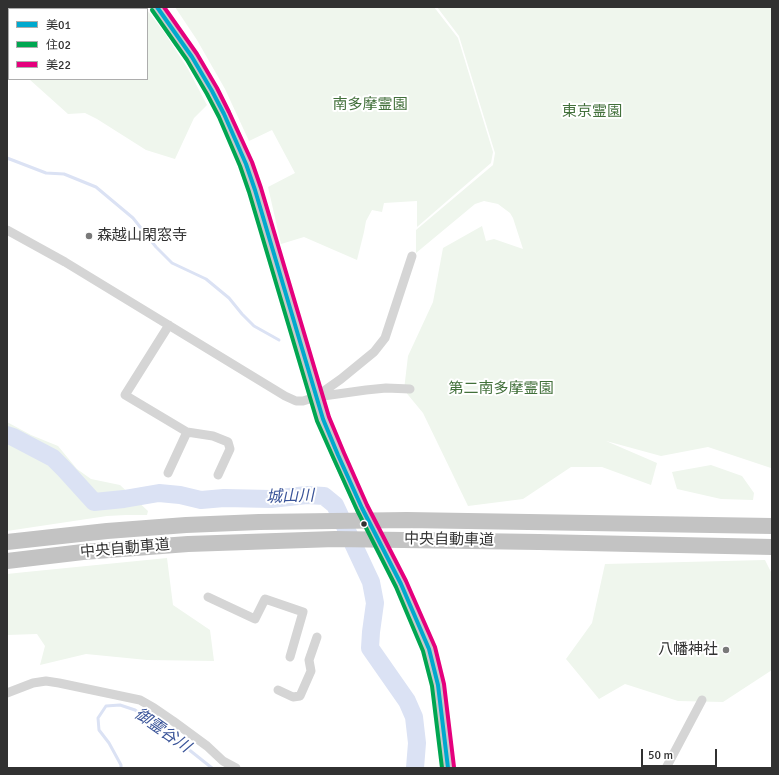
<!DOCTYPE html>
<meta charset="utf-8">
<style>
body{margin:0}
#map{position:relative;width:779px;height:775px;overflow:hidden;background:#fff;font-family:Signika,"Noto Sans JP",sans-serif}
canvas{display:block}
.frame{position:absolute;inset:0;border:8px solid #313131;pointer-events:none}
.legend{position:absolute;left:8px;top:8px;width:140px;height:72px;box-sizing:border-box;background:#fff;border:1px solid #adadad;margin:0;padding:5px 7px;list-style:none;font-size:12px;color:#313131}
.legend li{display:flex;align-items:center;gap:8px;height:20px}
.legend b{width:20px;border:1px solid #adadad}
.scale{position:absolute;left:641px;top:749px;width:76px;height:18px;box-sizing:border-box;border:2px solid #313131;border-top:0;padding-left:5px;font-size:12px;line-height:14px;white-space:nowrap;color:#313131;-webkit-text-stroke:3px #fff;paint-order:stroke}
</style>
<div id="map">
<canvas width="779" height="775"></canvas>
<div class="frame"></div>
<ul class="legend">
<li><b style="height:5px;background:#00a9ce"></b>美01</li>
<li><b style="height:5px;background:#00a651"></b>住02</li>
<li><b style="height:5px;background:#e5007d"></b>美22</li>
</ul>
<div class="scale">50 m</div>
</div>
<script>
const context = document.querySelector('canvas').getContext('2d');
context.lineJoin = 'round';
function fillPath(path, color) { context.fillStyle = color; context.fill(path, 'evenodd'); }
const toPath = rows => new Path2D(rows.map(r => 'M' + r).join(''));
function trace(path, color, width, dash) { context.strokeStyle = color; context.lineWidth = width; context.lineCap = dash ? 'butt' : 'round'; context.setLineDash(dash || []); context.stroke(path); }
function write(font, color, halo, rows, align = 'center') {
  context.font = font + ' Signika,"Noto Sans JP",sans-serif'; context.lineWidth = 4; context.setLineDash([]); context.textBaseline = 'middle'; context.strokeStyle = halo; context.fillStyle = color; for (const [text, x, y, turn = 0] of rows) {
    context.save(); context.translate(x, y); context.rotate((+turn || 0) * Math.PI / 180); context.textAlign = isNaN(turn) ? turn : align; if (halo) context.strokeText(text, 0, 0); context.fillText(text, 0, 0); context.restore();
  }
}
fillPath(toPath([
 [175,7,434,7,458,38,493,152,491,163,417,227,417,201,384,203,382,212,372,210,366,221,364,232,357,260,304,237,281,244,268,187,295,173,272,130,249,141,225,89,197,40],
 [437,7,772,7,772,469,771,468,708,447,661,456,606,441,657,463,651,485,602,467,571,467,523,499,468,506,423,413,404,390,408,356,433,302,443,248,482,226,486,241,494,239,523,249,513,218,510,213,498,204,484,201,475,204,416,253,416,230,493,165,495,153,459,36],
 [147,10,164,32,188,69,207,105,194,118,175,159,146,150,97,119,85,113,68,114,29,79,147,79],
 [7,422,31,435,58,446,77,469,91,479,120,485,148,511,147,515,126,515,107,516,7,531],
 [711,465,742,476,754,493,753,500,721,499,677,489,672,472],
 [167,558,173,605,210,630,214,661,147,660,86,654,40,665,45,646,37,634,7,635,7,574,26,572],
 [765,560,772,574,772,670,723,702,678,701,625,684,599,699,566,659,592,623,605,564]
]), '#eff6ed');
trace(toPath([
 [7,158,46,173,64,174,96,187,133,218,156,247,172,263,206,279,229,298,242,314,254,326,279,340],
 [328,499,329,491],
 [121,768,121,765,109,743,99,730,98,718,106,706,120,705,135,710,158,725,212,768]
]), '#dbe2f4', 3);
trace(toPath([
 [7,435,13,437,53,458,65,470,94,502,124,499,159,493,180,495,201,500,224,498,271,499,307,495,324,496,335,505,371,582,375,603,371,632,370,648,407,701,414,717,417,743,415,768]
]), '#dbe2f4', 18);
trace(toPath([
 [70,9,72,7],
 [7,230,65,262,285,396,296,401,303,401,316,397,366,390,386,388,410,389],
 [169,325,125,395,187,432,213,436,228,442,230,449,218,475],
 [317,396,341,379,374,352,385,338,412,256],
 [168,473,187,432],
 [208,597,255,619,265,599,303,612,290,657],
 [278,690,293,697,300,696,311,671,309,660,317,637],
 [7,693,33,683,46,681,59,683,140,700,154,708,173,721,207,746,223,761,236,768],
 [666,768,702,700]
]), '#d5d5d5', 9);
trace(toPath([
 [157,7,192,57,212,91,224,114,246,164,255,190,323,419,338,455,362,508,401,584,422,632,429,649,438,685,448,768]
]), '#c9c9c9', 14);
trace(toPath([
 [7,542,107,531,186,525,259,522,407,520,772,526],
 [7,561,83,552,188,544,335,539,539,542,772,547]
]), '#c3c3c3', 16);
trace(toPath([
 [157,7,192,57,212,91,224,114,246,164,255,190,323,419,338,455,362,508,401,584,429,649,438,685,448,768]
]), '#00a9ce', 4);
trace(toPath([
 [152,10,187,60,207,94,219,117,240,166,249,192,317,421,333,457,357,510,396,587,423,651,432,686,442,768]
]), '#00a651', 4);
trace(toPath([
 [164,7,197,54,217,88,229,112,252,162,261,188,329,417,344,453,367,505,406,581,435,647,444,684,454,767]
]), '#e5007d', 4);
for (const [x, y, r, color] of [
 [89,236,4,"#797979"],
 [364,524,3.5,"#313131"],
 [726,650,4,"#797979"]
]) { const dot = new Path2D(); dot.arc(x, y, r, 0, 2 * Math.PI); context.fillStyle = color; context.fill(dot); trace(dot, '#fff', 1.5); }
write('15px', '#42703b', '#fff', [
 ["南多摩霊園",370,105],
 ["東京霊園",592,112],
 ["第二南多摩霊園",501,389]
]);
write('15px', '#313131', '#fff', [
 ["森越山閑窓寺",97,236],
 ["八幡神社",718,650,"right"]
], 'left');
write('15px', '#313131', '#fff', [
 ["中央自動車道",449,540,1],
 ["中央自動車道",125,549,-5]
]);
write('italic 16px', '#3a5499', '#fff', [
 ["城山川",290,497,-2],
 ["御霊谷川",162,731,35]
]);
</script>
